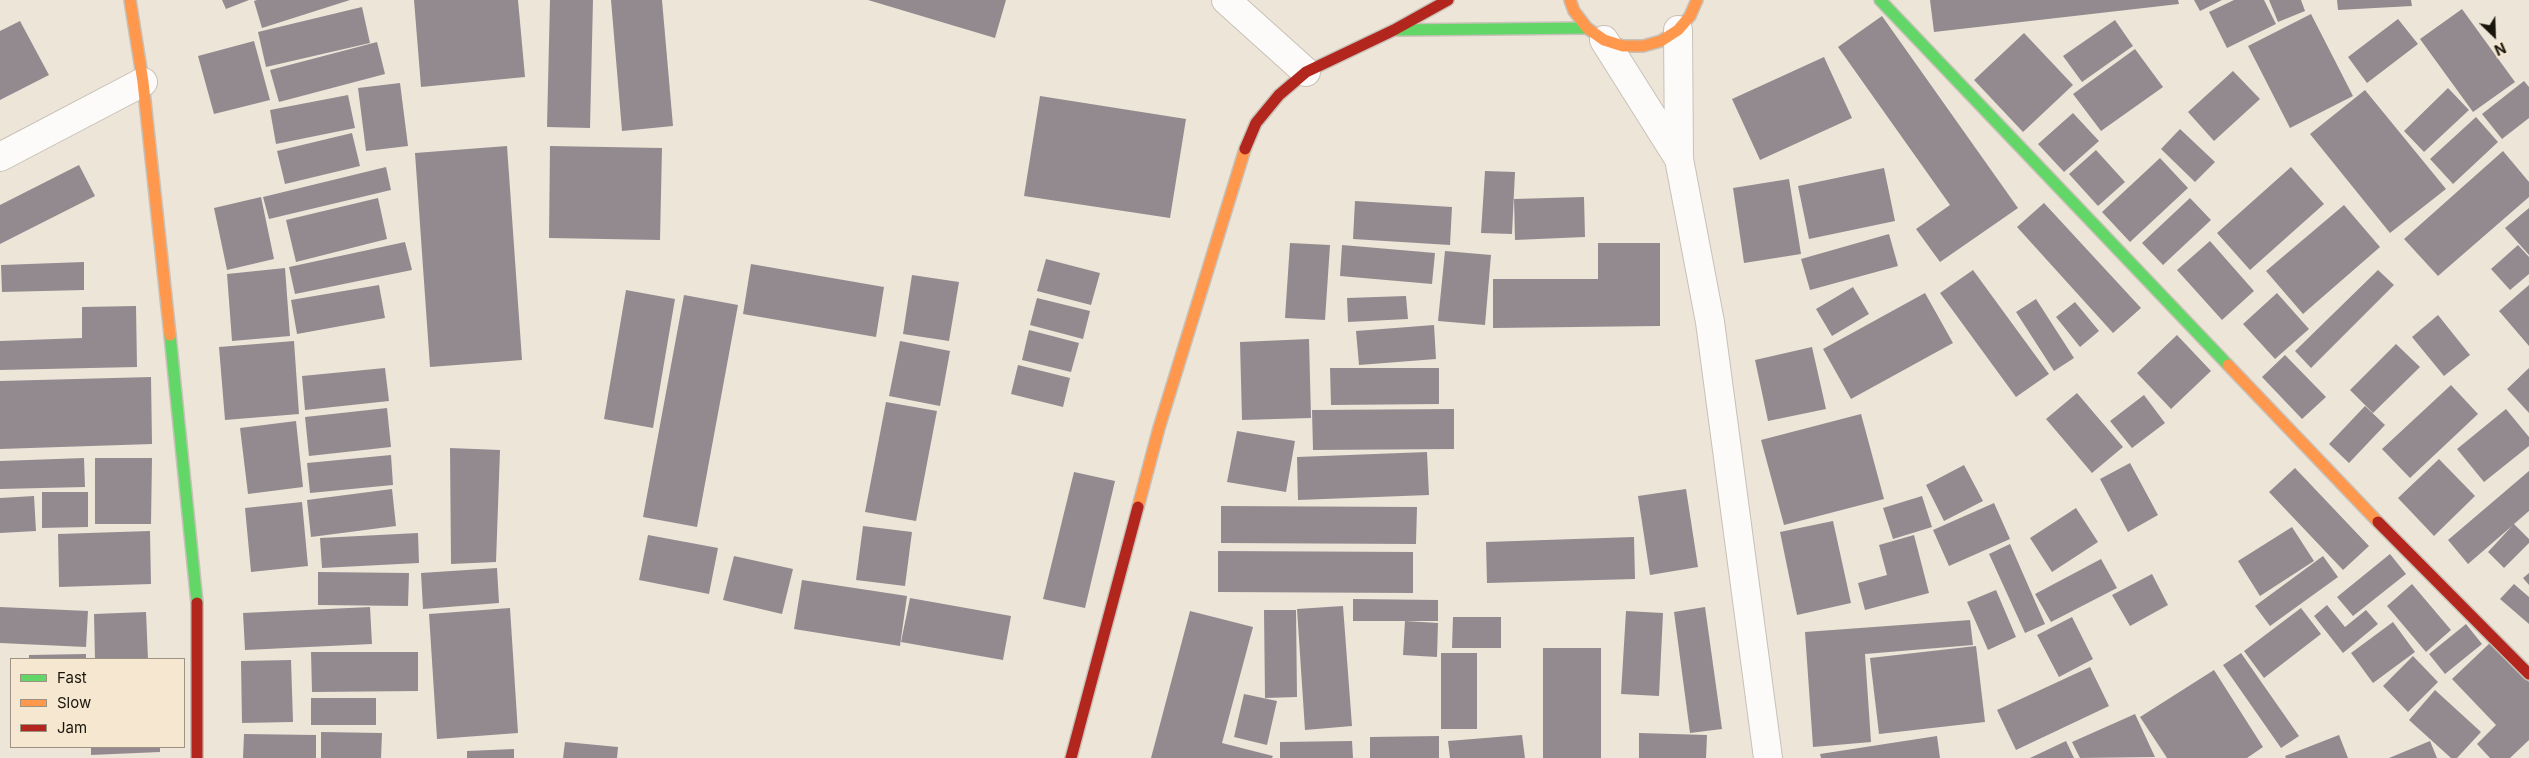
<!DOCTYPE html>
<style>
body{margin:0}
#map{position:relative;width:2529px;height:758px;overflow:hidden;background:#ede5d8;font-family:Inter,sans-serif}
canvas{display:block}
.legend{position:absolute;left:10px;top:658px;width:175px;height:90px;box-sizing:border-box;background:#f5e7d0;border:1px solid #9d9382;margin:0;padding:6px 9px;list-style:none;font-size:15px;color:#19150c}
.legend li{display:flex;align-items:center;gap:10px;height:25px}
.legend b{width:25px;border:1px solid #9d9382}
.north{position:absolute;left:2469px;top:10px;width:50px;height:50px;-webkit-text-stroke:4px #f5e7d0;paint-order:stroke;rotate:156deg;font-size:14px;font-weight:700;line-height:20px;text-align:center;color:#19150c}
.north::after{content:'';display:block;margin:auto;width:18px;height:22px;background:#19150c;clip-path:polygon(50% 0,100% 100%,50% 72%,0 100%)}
</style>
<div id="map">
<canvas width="2529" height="758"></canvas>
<ul class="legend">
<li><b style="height:6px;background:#63d668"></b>Fast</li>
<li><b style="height:6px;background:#ff974d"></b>Slow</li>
<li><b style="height:6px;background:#b3261e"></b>Jam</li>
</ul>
<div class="north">N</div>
</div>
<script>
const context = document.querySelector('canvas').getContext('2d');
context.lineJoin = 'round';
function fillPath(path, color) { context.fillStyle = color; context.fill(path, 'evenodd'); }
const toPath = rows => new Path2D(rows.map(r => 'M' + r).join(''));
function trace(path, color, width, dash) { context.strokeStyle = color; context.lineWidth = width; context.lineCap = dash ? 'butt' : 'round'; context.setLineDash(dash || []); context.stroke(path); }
fillPath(toPath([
 [222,0,249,0,226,9],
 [257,0,350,0,262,28,254,1],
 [414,0,518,0,525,77,421,87],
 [550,0,593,0,590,128,547,127],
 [611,0,662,0,673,126,622,131],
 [868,0,1006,0,995,38],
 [1930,0,2178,0,2179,4,1934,32],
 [2194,0,2222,0,2200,11],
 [2234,0,2264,0,2276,24,2227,48,2209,12],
 [2269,0,2301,0,2305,11,2278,22],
 [2337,0,2411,0,2412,6,2338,10],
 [362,7,370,43,266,67,258,32],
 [2462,9,2515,82,2473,112,2420,39],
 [2311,14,2353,96,2290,128,2248,46],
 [1882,16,2018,208,1940,262,1916,229,1950,205,1838,47],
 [2398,19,2418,44,2367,83,2348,57],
 [2115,20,2133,46,2082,82,2063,56],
 [20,21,49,75,0,100,0,31],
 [2024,33,2073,85,2023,132,1974,80],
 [254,41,270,100,214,114,198,56],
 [377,42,385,74,279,102,270,70],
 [2135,49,2163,87,2101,131,2073,94],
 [1824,57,1852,118,1760,160,1732,99],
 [2233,71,2260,99,2214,141,2188,112],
 [2524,81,2529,87,2529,118,2502,139,2482,114],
 [400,83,408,146,366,151,358,88],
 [2448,88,2469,110,2424,152,2404,131],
 [2365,90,2446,189,2390,233,2310,134],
 [348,95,355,128,276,144,270,110],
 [1040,96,1186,119,1170,218,1024,196],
 [2073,113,2099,141,2064,172,2038,144],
 [2476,117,2498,142,2453,184,2430,159],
 [2180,129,2215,162,2195,182,2161,149],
 [352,133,360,166,285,184,277,151],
 [507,146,522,360,430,367,415,153],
 [550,146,662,148,660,240,549,238],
 [2096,150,2125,182,2098,206,2069,174],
 [2503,151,2529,182,2529,197,2438,276,2404,239],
 [2160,158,2188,188,2130,242,2102,212],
 [79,165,95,196,0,244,0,205],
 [386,167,391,190,269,219,263,197],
 [2291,167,2324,204,2250,270,2217,233],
 [1884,168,1895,221,1809,239,1798,186],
 [1485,171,1515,172,1512,234,1481,233],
 [1789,179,1801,254,1744,263,1733,188],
 [261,197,274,259,227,270,214,208],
 [1584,197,1585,237,1515,240,1514,199],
 [378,198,387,239,296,262,286,220],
 [2190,198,2211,220,2163,265,2142,243],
 [1355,201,1452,207,1450,245,1353,239],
 [2044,203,2141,308,2113,333,2017,227],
 [2344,205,2380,247,2303,314,2266,271],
 [2529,208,2529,255,2505,228],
 [1889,234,1898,266,1810,290,1801,259],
 [2210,241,2254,291,2222,320,2177,270],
 [405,242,412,270,295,294,289,267],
 [1290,243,1330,245,1325,320,1285,318],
 [1598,243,1660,243,1660,326,1493,328,1493,279,1598,279],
 [1342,245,1435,253,1432,284,1340,276],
 [2518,245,2529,257,2529,274,2510,290,2491,269],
 [1445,251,1491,255,1485,325,1438,321],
 [1046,259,1100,273,1091,305,1037,291],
 [84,262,84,290,2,292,1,265],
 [751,264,884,287,876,337,743,314],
 [285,268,290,336,232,341,227,274],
 [1973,270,2049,374,2016,397,1940,293],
 [2378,270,2394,285,2311,368,2295,351],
 [912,275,959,282,949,341,903,334],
 [379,285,385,318,297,334,291,300],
 [2529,285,2529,346,2499,311],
 [1853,287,1869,314,1832,336,1816,309],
 [626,290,675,299,653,428,604,419],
 [1925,293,1953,343,1851,399,1823,349],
 [2277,293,2309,329,2275,359,2243,324],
 [684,295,738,305,697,527,643,517],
 [1406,296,1408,319,1348,322,1347,298],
 [1037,298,1090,311,1083,339,1030,325],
 [2036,299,2074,358,2054,371,2016,312],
 [2075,302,2099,331,2080,347,2056,317],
 [136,306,137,367,0,370,0,341,82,338,82,307],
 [2438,315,2470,355,2444,376,2412,337],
 [1434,325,1436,359,1359,365,1356,331],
 [1029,330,1079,343,1071,372,1022,360],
 [2177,335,2211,371,2171,409,2137,373],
 [1309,339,1311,418,1242,420,1240,342],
 [294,341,299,414,225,420,219,347],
 [900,341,950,351,940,406,889,396],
 [2396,344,2420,367,2373,413,2350,390],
 [1812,347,1826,409,1768,421,1755,360],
 [2285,355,2326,397,2302,419,2262,377],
 [1018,365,1070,378,1063,407,1011,394],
 [385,368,389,401,305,410,302,376],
 [1330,368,1439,368,1439,404,1331,405],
 [2529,368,2529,413,2507,389],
 [151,377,152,444,0,449,0,381],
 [2451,385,2478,414,2410,478,2382,449],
 [2077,393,2123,447,2092,473,2046,419],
 [2144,395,2165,423,2132,448,2110,421],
 [886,402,937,411,916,521,865,512],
 [2365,406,2385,425,2349,463,2329,444],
 [387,408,391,447,309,456,305,417],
 [1454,409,1454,449,1313,450,1312,410],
 [2506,409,2529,437,2529,446,2484,482,2457,449],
 [1861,414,1884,499,1784,525,1761,440],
 [296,421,303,487,248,494,240,428],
 [1237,431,1295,441,1286,492,1227,482],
 [450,448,500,450,496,562,451,564],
 [1427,452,1429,495,1298,500,1297,457],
 [391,455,393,485,310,493,307,463],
 [84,458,85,487,0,489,0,461],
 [95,458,152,458,151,524,95,524],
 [2439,459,2475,496,2434,536,2398,498],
 [2130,463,2158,515,2128,532,2100,479],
 [1964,465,1983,501,1944,521,1926,485],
 [2295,468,2369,546,2343,570,2269,492],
 [2529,471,2529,511,2514,524,2529,539,2529,543,2504,568,2488,552,2512,526,2468,564,2448,540],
 [1074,472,1115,481,1085,608,1043,599],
 [392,489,396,526,311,537,307,500],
 [1686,489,1698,567,1650,575,1638,496],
 [42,492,88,492,88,527,42,528],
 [34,496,36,531,0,533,0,498],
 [1922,496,1932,527,1893,539,1883,508],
 [302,502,308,566,251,572,245,508],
 [1994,503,2010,539,1949,566,1933,530],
 [1221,506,1417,507,1416,544,1221,543],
 [2076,508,2098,542,2052,572,2030,538],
 [1833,521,1851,603,1797,615,1780,532],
 [863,526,912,532,905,586,856,580],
 [2292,527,2314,561,2260,596,2238,561],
 [150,531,151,584,59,587,58,534],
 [418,533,419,563,322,568,320,538],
 [648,535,718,548,709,594,639,580],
 [1914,535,1929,593,1865,610,1858,583,1887,575,1879,545],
 [1634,537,1635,579,1487,583,1486,542],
 [2010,544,2045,624,2025,633,1989,554],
 [1218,551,1413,552,1413,593,1218,592],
 [2390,554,2406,574,2353,616,2337,597],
 [734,556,793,569,782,614,723,600],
 [2323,556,2338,577,2270,626,2255,606],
 [2101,559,2117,588,2051,622,2035,594],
 [497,568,499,603,423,609,421,573],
 [318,572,409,573,408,606,318,605],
 [2529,573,2529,585,2523,578],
 [2152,574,2168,605,2130,626,2112,595],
 [802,580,907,596,900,646,794,629],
 [2412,584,2451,630,2426,652,2387,606],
 [2514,584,2529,597,2529,624,2500,599],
 [1996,590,2016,637,1988,650,1967,602],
 [910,598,1011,616,1003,660,901,642],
 [1353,599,1438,600,1438,621,1353,621],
 [2327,605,2345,627,2366,610,2378,624,2343,653,2314,616],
 [1343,606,1352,726,1305,730,1297,609],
 [0,607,88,611,86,647,0,643],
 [370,607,372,644,245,650,243,613],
 [1705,607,1722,729,1690,733,1674,612],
 [510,608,518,733,437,739,429,614],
 [2301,608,2321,634,2264,678,2244,651],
 [1264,610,1296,610,1297,697,1265,698],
 [1190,611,1253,627,1222,743,1273,756,1272,758,1151,758],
 [1626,611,1663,613,1659,696,1621,694],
 [146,612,148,659,95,659,94,614],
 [1453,617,1501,617,1501,648,1452,648],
 [2072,617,2093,659,2059,677,2037,635],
 [1970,620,1973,645,1865,654,1871,742,1813,747,1805,632],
 [1405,621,1438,623,1437,657,1403,655],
 [2393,622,2415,652,2373,683,2351,653],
 [2466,624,2482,644,2445,674,2429,654],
 [2491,642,2529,682,2529,740,2510,758,2490,758,2477,744,2496,725,2452,679],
 [1976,646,1985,722,1879,734,1870,658],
 [1543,648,1601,648,1601,758,1543,758],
 [311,652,418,652,418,691,312,692],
 [1441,653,1477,653,1477,729,1441,729],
 [2241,653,2299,736,2281,748,2223,665],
 [86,654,86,659,29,659,29,655],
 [2413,656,2438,682,2408,712,2383,686],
 [291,660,293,722,242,723,241,661],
 [2090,667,2109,706,2016,750,1997,710],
 [2214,670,2263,747,2247,758,2167,758,2140,717],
 [2435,690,2481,732,2457,758,2451,758,2409,720],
 [1244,694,1277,701,1267,745,1234,737],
 [311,698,376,698,376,725,311,725],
 [2135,714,2155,757,2080,758,2072,742],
 [321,732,382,733,381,758,321,758],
 [1639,733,1707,735,1706,758,1639,758],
 [244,734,316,735,316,758,243,758],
 [1522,735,1525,758,1450,758,1448,741],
 [2339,735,2348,758,2286,758,2285,756],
 [1439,736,1439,758,1370,758,1370,737],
 [1937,736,1940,758,1821,758,1820,754],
 [1352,741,1353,758,1280,758,1280,742],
 [2066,741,2074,758,2030,758],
 [2430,741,2437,758,2389,758],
 [565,742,618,747,617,758,563,758],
 [91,747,160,747,160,752,91,755],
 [514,749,514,758,467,758,467,751]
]), '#938a90');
const street = toPath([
 [1226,0,1306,72],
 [1678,30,1679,159,1710,322,1768,758],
 [1604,40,1679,159],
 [0,157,143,82]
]);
const fast = toPath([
 [1880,0,2228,365],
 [1398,30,1587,28],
 [170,335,197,603]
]);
const slow = toPath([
 [130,0,143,82,170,335],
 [1570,0,1574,11,1587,28,1604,40,1623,46,1643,46,1661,41,1678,30,1690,16,1697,0],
 [2228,365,2378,522],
 [1138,507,1159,428,1245,149]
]);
const jam = toPath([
 [1245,149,1256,123,1279,95,1306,72,1394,30,1448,0],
 [2378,522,2529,674],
 [197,603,197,758],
 [1071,758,1138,507]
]);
trace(street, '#c8c1b7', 30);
trace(fast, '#c8c1b7', 14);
trace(slow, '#c8c1b7', 14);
trace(jam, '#c8c1b7', 14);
trace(street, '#fcfbf9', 28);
trace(fast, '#63d668', 11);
trace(slow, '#ff974d', 11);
trace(jam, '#b3261e', 11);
</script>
